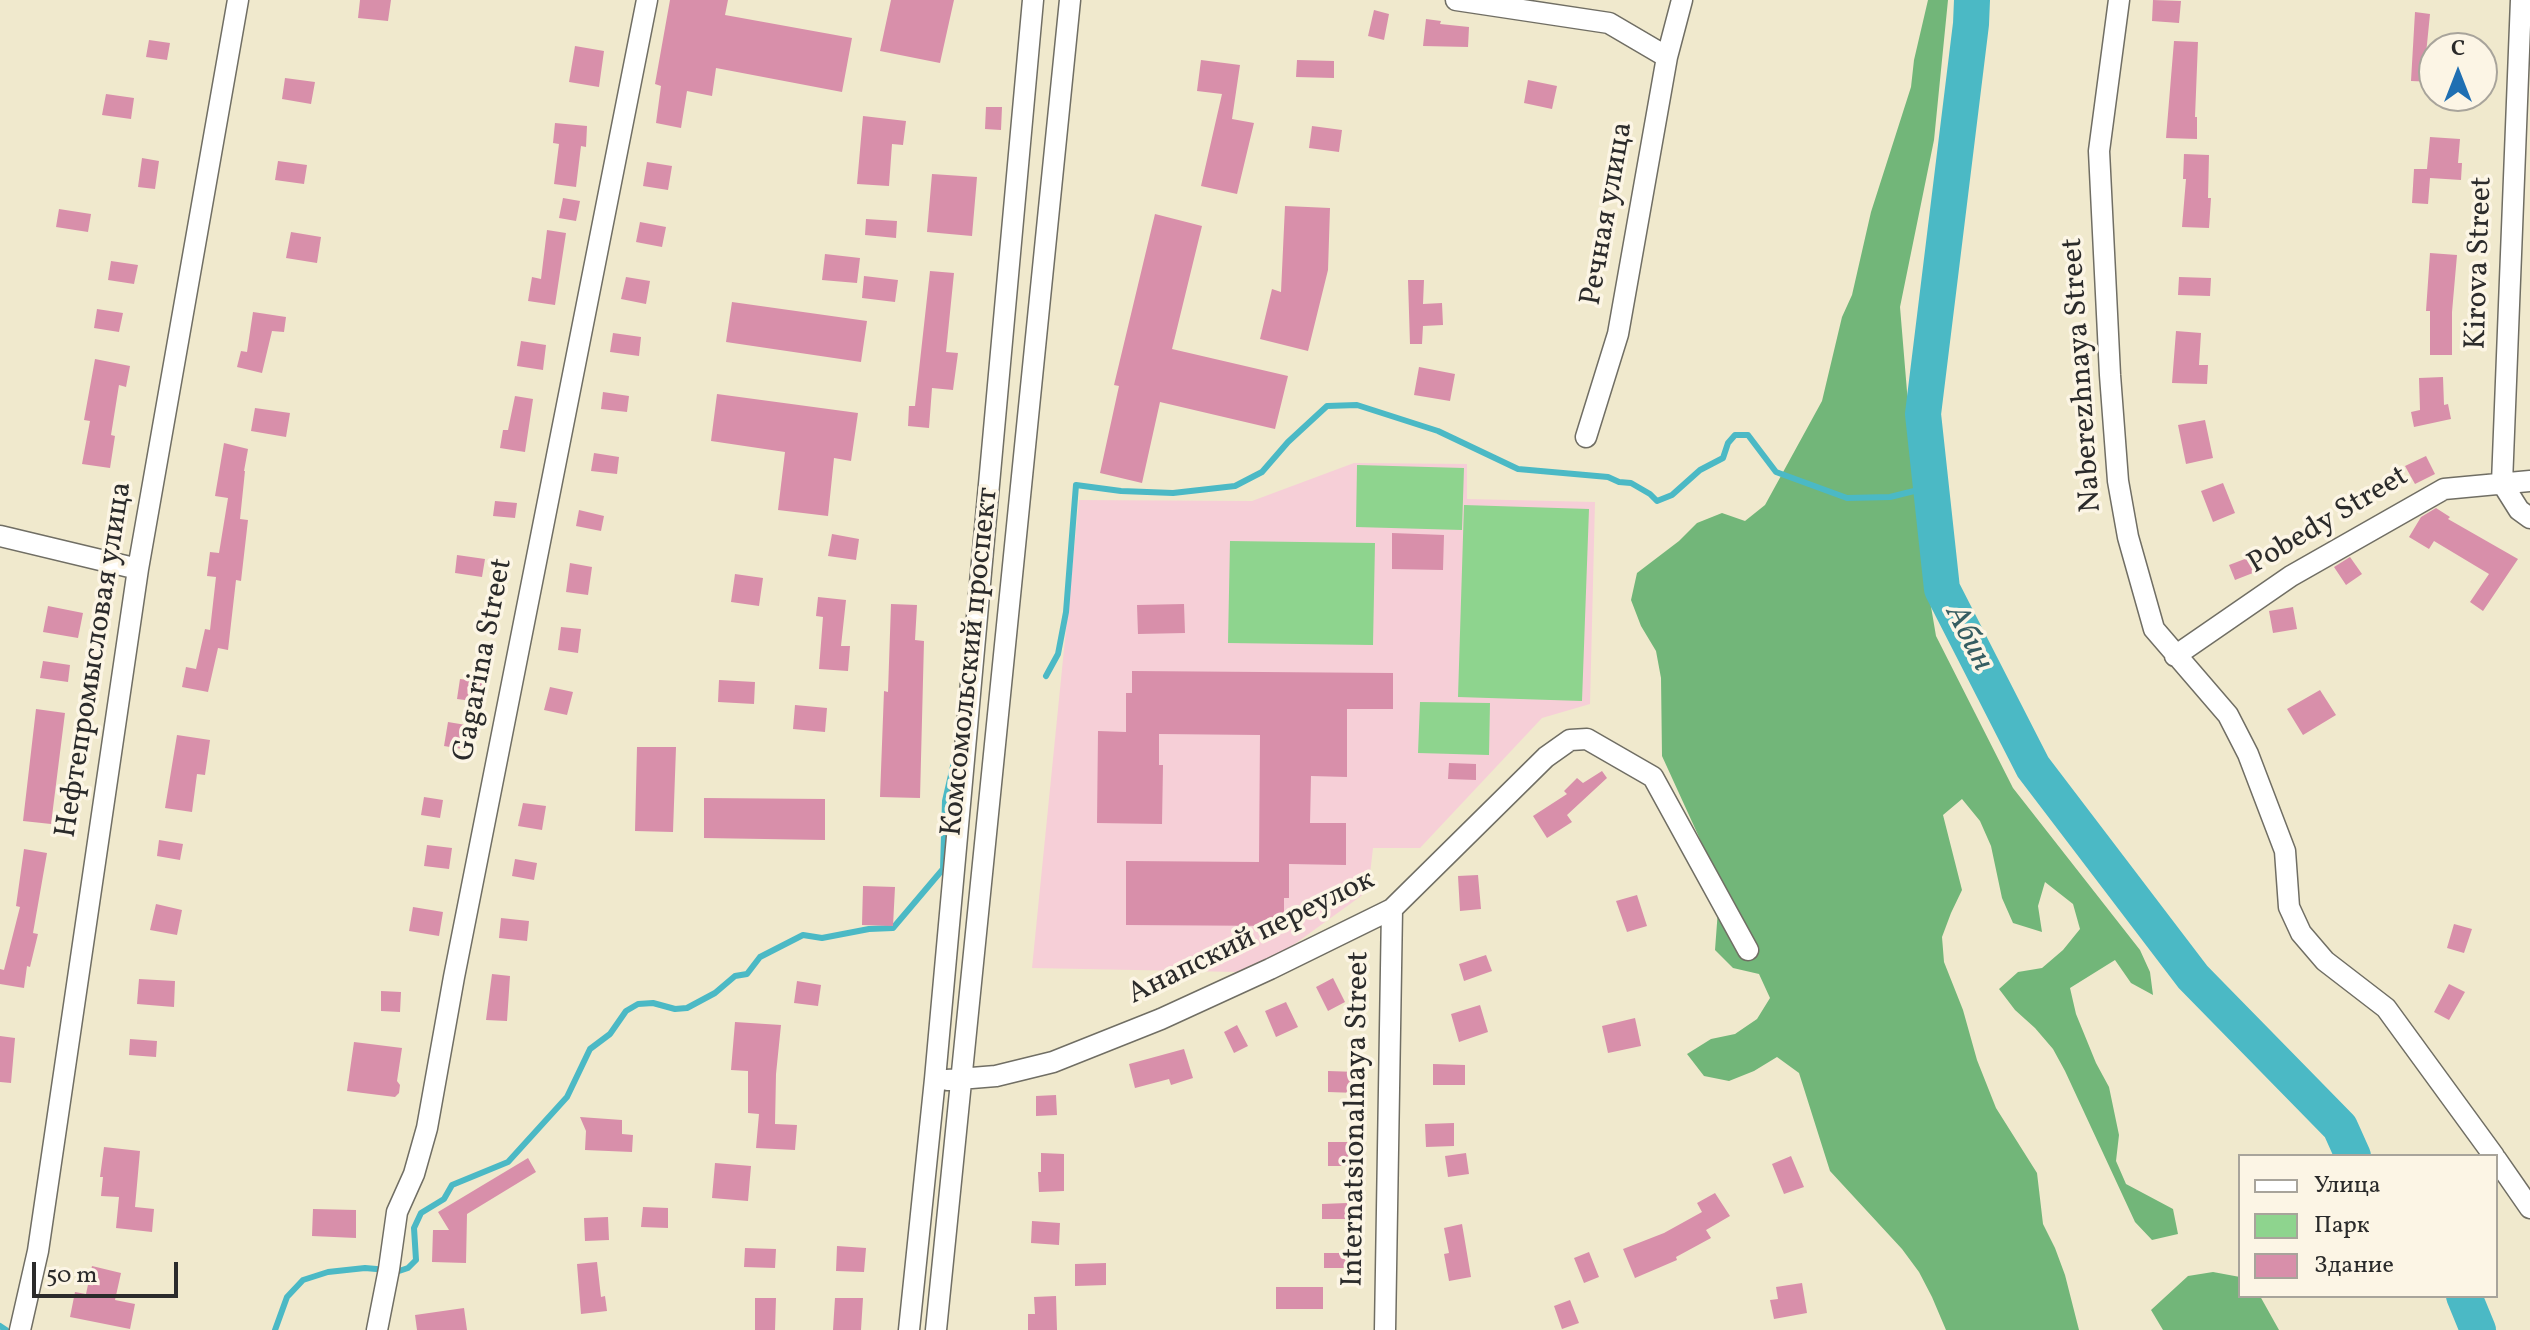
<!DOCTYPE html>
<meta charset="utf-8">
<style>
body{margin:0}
#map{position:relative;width:2530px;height:1330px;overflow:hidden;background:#f0e9cd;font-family:Vollkorn,serif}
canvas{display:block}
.legend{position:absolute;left:2238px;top:1154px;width:260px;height:144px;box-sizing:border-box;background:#fcf5e5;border:2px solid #a8a49b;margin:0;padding:10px 14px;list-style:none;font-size:24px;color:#2b2b2b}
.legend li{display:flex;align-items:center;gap:16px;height:40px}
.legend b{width:40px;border:2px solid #a8a49b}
.north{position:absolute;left:2418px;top:32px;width:80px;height:80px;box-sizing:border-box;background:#fcf5e5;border:2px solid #a8a49b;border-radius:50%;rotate:0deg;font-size:22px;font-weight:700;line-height:32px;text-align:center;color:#2b2b2b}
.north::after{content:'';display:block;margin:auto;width:28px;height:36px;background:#1f6fb2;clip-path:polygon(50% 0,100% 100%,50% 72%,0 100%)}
.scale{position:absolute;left:32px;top:1262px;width:146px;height:36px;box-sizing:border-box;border:4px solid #2b2b2b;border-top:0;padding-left:10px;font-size:24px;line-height:28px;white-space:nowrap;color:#2b2b2b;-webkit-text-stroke:6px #fcf5e5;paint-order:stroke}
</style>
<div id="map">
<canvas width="2530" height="1330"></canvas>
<ul class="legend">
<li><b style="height:10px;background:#fff"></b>Улица</li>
<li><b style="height:22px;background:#8ed48e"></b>Парк</li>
<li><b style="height:22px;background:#d88faa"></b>Здание</li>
</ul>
<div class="north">С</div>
<div class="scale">50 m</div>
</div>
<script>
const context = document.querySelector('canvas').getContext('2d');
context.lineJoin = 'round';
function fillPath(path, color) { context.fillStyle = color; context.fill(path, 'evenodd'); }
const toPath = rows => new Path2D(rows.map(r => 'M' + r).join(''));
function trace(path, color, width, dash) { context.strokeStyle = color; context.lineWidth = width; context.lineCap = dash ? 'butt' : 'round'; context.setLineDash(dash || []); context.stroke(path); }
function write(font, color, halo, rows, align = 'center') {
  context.font = font + ' Vollkorn,serif'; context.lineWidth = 7; context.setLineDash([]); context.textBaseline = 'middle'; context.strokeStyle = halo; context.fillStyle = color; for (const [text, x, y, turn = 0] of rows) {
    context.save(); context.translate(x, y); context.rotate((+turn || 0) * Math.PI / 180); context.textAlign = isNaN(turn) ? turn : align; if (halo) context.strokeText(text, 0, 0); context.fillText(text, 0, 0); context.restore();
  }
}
fillPath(toPath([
 [1354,463,1467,464,1467,499,1595,502,1590,704,1542,718,1420,848,1373,848,1368,891,1285,951,1238,972,1032,968,1079,500,1252,501]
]), '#f6cfd7');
fillPath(toPath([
 [1357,465,1464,468,1462,530,1356,527],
 [1464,505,1589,509,1582,701,1458,697],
 [1230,541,1375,543,1373,645,1228,643],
 [1420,702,1490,703,1489,755,1418,753]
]), '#8ed48e');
fillPath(toPath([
 [1928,0,1948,0,1934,140,1900,307,1919,536,1936,636,2013,788,2140,950,2150,972,2153,995,2131,983,2115,960,2070,988,2076,1014,2096,1063,2109,1087,2119,1135,2116,1161,2126,1184,2173,1209,2178,1234,2152,1240,2135,1222,2065,1071,2053,1049,2035,1028,2015,1010,1999,989,2018,972,2042,968,2063,950,2080,929,2073,904,2045,882,2038,906,2042,932,2013,923,2002,898,1991,846,1980,821,1962,799,1943,815,1962,890,1951,913,1942,937,1944,962,1963,1010,1977,1060,1996,1108,2037,1173,2043,1224,2055,1248,2065,1275,2079,1330,1946,1330,1932,1297,1919,1272,1902,1249,1830,1171,1799,1073,1777,1057,1754,1071,1729,1081,1704,1076,1687,1054,1711,1039,1735,1034,1757,1019,1770,998,1759,974,1733,968,1715,950,1720,883,1662,756,1661,678,1656,651,1641,626,1631,600,1637,573,1679,541,1697,523,1722,513,1745,521,1765,505,1822,401,1842,317,1852,295,1871,212,1911,87,1914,60],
 [2213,1272,2240,1277,2240,1296,2260,1296,2279,1330,2163,1330,2151,1310,2188,1276]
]), '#72b679');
trace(toPath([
 [1046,676,1058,654,1066,612,1076,485,1121,491,1173,493,1235,486,1262,472,1288,442,1327,406,1357,405,1438,431,1518,469,1608,477,1619,482,1631,483,1650,494,1657,501,1672,495,1700,470,1723,458,1728,443,1735,435,1748,435,1776,472,1847,498,1890,497,1930,487],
 [0,1326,6,1330],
 [275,1330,287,1297,303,1280,328,1272,365,1268,399,1271,408,1268,416,1260,414,1228,421,1213,444,1199,452,1185,508,1162,567,1097,590,1049,610,1034,626,1011,638,1004,653,1003,675,1009,687,1008,715,993,735,976,747,974,760,957,803,935,822,938,869,929,893,928,943,869,945,801,954,762]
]), '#4bb9c5', 6);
trace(toPath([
 [1972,0,1971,24,1923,414,1942,589,2033,767,2193,977,2340,1127,2353,1156],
 [2464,1296,2478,1330]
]), '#4bb9c5', 36);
fillPath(toPath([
 [360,0,391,0,388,21,358,18],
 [670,0,728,0,725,15,852,38,842,92,716,68,712,96,687,91,681,128,656,123,661,86,655,84],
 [891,0,954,0,940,63,880,51],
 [2153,0,2181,1,2179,23,2152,21],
 [1374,10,1389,14,1384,40,1368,36],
 [2415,12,2430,14,2426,54,2434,55,2434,82,2411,81],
 [1426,19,1441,21,1440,24,1469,27,1468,47,1423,46],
 [149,40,170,43,167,60,146,57],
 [2174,41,2198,42,2195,117,2197,117,2197,139,2166,138],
 [575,46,604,51,599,87,569,82],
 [1201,60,1240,65,1232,119,1254,123,1237,194,1201,186,1222,94,1197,91],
 [1297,60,1334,61,1334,78,1296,77],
 [285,78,315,82,311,104,282,99],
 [1528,80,1557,86,1552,109,1524,103],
 [106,94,134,98,131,119,102,115],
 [986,107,1002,107,1001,130,985,129],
 [863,116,906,121,903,145,892,144,889,186,857,184],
 [555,123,587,126,586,147,581,146,576,187,554,184,559,144,553,143],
 [1312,126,1342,130,1339,152,1309,148],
 [2430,137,2460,139,2458,163,2462,163,2461,180,2430,178,2428,204,2412,203,2414,169,2427,169],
 [2184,154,2209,155,2208,198,2211,198,2209,228,2182,227,2186,179,2183,179],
 [142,158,159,161,155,189,138,187],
 [278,161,307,165,304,184,275,180],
 [647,162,672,166,668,190,643,186],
 [932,174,977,177,972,236,927,232],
 [563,198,580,201,576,221,559,218],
 [1285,206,1330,208,1328,270,1308,351,1260,339,1272,289,1281,292],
 [59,209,91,214,88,232,56,227],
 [1155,214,1202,226,1172,349,1288,376,1275,429,1160,402,1142,483,1100,473,1119,386,1114,385],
 [866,219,897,221,896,238,865,235],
 [640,222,666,227,662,247,636,242],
 [547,230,566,233,555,305,528,301,532,277,541,279],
 [291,232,321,237,317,263,286,258],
 [2430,253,2457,255,2452,312,2452,355,2430,355,2430,311,2426,311],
 [825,254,860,258,857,283,822,280],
 [111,261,138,265,134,284,108,280],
 [930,271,954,273,946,352,958,353,953,390,932,388,929,428,908,426,909,406,915,406],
 [864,276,898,280,895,302,862,298],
 [626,277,650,281,646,304,621,299],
 [2179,277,2211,278,2210,296,2178,295],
 [1408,280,1424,280,1423,304,1442,303,1443,325,1423,326,1422,344,1410,344],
 [732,302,867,321,861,362,726,342],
 [97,309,123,313,119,332,94,328],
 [253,312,286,317,284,332,272,331,262,373,237,367,241,351,247,352],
 [2176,331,2201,333,2199,365,2208,365,2207,384,2172,383],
 [613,333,641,337,639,356,610,352],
 [521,341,546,345,543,370,517,366],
 [95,359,130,366,126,387,119,385,111,435,115,436,110,468,82,464,90,421,84,420],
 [1419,367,1455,374,1450,401,1414,395],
 [2443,377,2444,405,2448,404,2451,419,2414,427,2411,412,2420,410,2419,378],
 [603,392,629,396,627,412,601,409],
 [717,394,858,413,851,461,834,458,828,516,778,510,785,452,711,441],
 [515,396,533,399,525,452,500,448,503,430,508,430],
 [255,408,290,413,286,437,251,431],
 [2205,420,2213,458,2186,464,2178,425],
 [224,443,248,449,244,471,245,471,240,519,248,520,241,581,236,580,228,650,218,648,208,692,182,687,186,667,196,669,205,629,210,630,216,577,207,576,210,552,219,553,228,498,215,496],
 [594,453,619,457,617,474,591,471],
 [2426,456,2435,474,2415,484,2405,466],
 [2223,483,2235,513,2213,522,2201,491],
 [495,501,517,503,515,518,493,516],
 [2436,508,2450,517,2448,519,2518,559,2483,611,2470,602,2489,574,2434,541,2429,549,2409,537,2421,517],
 [579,510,604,516,601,531,576,526],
 [1392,533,1444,535,1443,570,1392,569],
 [832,534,859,539,856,560,828,556],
 [2258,554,2263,569,2235,580,2229,565],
 [457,555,485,559,482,577,455,573],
 [2350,557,2362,574,2346,585,2334,567],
 [570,563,592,567,588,595,566,592],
 [735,574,763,578,759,606,731,602],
 [818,597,846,600,841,646,850,646,848,671,819,669,823,617,816,616],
 [891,604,917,605,915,640,924,641,920,798,880,797,884,691,888,692],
 [1184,604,1185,633,1138,634,1137,605],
 [48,606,83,613,78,638,43,632],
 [2293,607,2297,629,2273,633,2269,611],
 [561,627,581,629,578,653,558,650],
 [43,661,70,665,68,682,40,678],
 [1132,671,1393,673,1393,709,1347,709,1347,777,1311,776,1310,823,1346,823,1346,865,1289,864,1289,898,1284,898,1284,926,1126,925,1126,861,1259,862,1260,735,1159,734,1159,765,1163,765,1162,824,1097,823,1098,731,1126,732,1126,693,1132,693],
 [460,679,485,682,481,702,457,699],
 [719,680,755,682,754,704,718,702],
 [550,687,573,692,567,715,544,710],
 [2320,690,2336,715,2303,735,2287,709],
 [795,705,827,708,825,732,793,729],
 [36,709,65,713,51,824,23,821],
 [448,722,466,725,462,749,444,746],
 [177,735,210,740,205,775,197,774,192,812,165,808],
 [637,747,676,747,673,832,635,831],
 [1449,763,1476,764,1476,780,1448,779],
 [1602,771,1607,778,1567,815,1572,822,1547,838,1533,816,1567,794,1564,791,1577,778,1583,783],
 [424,797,443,800,440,818,421,815],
 [704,798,825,799,825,840,704,838],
 [523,803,546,806,542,830,518,826],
 [159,840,183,844,180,860,157,856],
 [427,845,452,848,449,869,424,866],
 [24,849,47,853,33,933,38,934,30,967,27,966,24,988,0,984,0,969,4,970,20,907,16,906],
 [515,859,537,863,534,880,512,876],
 [1478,875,1481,909,1460,911,1458,876],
 [863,886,895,887,893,926,862,925],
 [1637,895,1647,926,1627,932,1616,901],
 [156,904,182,910,177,935,150,930],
 [413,907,443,912,439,936,409,931],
 [501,918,529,921,527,941,499,938],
 [2454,924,2472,929,2464,953,2447,948],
 [1486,955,1492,971,1464,981,1459,964],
 [492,974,510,976,507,1021,486,1020],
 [1333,978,1345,1002,1328,1011,1316,987],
 [139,979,175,981,174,1007,137,1004],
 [797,981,821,985,818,1006,794,1003],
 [2449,984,2465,992,2449,1020,2434,1012],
 [381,991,401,992,400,1012,381,1011],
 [1286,1002,1298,1027,1276,1037,1265,1011],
 [1480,1005,1488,1032,1459,1042,1451,1014],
 [1635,1018,1641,1046,1608,1053,1602,1026],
 [735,1022,781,1025,776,1074,775,1124,797,1125,795,1150,756,1148,759,1114,748,1113,748,1071,731,1070],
 [1237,1025,1248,1046,1234,1053,1224,1032],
 [0,1036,15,1038,11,1083,0,1082],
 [130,1039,157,1041,156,1057,129,1055],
 [354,1042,402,1048,397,1081,400,1085,399,1093,395,1097,347,1091],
 [1184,1049,1193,1078,1171,1085,1169,1079,1135,1088,1129,1064],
 [1433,1064,1465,1065,1465,1085,1433,1085],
 [1328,1071,1357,1072,1357,1093,1328,1092],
 [1056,1095,1057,1115,1036,1116,1036,1096],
 [580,1117,622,1120,622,1134,633,1135,632,1152,585,1150,586,1131],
 [1454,1123,1454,1146,1426,1147,1425,1124],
 [1328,1142,1355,1142,1355,1166,1328,1166],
 [104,1147,140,1151,135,1207,154,1209,152,1232,116,1228,119,1197,101,1196,103,1177,100,1177],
 [1041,1153,1064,1154,1064,1191,1039,1192,1038,1172,1041,1172],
 [1466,1153,1469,1174,1448,1177,1445,1156],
 [1791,1156,1804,1187,1784,1194,1772,1164],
 [528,1158,536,1172,467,1214,466,1263,432,1262,433,1230,449,1230,438,1212],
 [715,1163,751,1166,748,1201,712,1198],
 [1715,1193,1730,1216,1706,1230,1711,1238,1676,1257,1677,1260,1635,1278,1623,1249,1664,1233,1702,1212,1697,1203],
 [1347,1203,1347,1219,1322,1219,1322,1204],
 [643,1207,668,1208,668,1228,641,1227],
 [313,1209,356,1210,356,1238,312,1236],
 [608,1217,609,1240,585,1241,584,1218],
 [1032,1221,1060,1223,1059,1245,1031,1243],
 [1462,1224,1471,1277,1449,1281,1444,1254,1449,1253,1444,1228],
 [837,1246,866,1248,864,1272,836,1271],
 [745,1248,776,1249,775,1268,744,1267],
 [1589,1252,1599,1277,1584,1283,1574,1258],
 [1324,1253,1347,1253,1348,1268,1324,1268],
 [597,1262,601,1297,605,1296,607,1311,581,1314,577,1264],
 [1106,1263,1106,1285,1075,1286,1075,1264],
 [92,1266,121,1273,115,1300,135,1304,130,1329,70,1317,75,1292,86,1294],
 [1802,1283,1807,1313,1774,1319,1770,1300,1778,1299,1776,1287],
 [1276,1287,1323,1287,1323,1309,1276,1309],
 [1056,1296,1057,1330,1028,1330,1028,1314,1035,1314,1034,1297],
 [755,1298,776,1298,775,1330,755,1330],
 [835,1298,863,1298,861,1330,833,1330],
 [1570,1300,1579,1323,1562,1329,1554,1306],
 [464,1308,467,1330,417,1330,415,1315]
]), '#d88faa');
const street = toPath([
 [1456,0,1609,23,1667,57],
 [2119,0,2099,151,2110,375,2118,481,2128,537,2154,629,2228,715,2248,754,2285,851,2289,907,2301,933,2325,961,2386,1008,2494,1156],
 [2521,0,2502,483,2519,510,2530,518],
 [1586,437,1618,334,1667,57,1682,0],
 [0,536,138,569],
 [2175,656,2291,576,2444,489,2530,481],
 [947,1080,996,1076,1053,1062,1161,1019,1270,969,1392,909,1546,757,1570,740,1587,739,1653,777,1748,950],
 [2496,1159,2530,1208],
 [20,1330,38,1251,138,569,238,0],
 [377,1330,389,1269,397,1212,414,1174,427,1128,454,977,647,0],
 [909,1330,935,1079,1033,0],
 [936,1330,1070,0],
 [1385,1330,1392,909]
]);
trace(street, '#706e64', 23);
trace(street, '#fff', 20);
write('30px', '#2b2b2b', '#fcf5e5', [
 ["Речная улица",1609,214,-80],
 ["Kirova Street",2481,263,-88],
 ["Naberezhnaya Street",2084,375,-94],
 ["Pobedy Street",2329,522,-31],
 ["Нефтепромысловая улица",96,660,-81],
 ["Gagarina Street",485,660,-79],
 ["Комсомольский проспект",972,662,-84],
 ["Анапский переулок",1252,939,-26],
 ["Internatsionalnaya Street",1358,1119,-89]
]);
write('italic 32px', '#365d61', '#fcf5e5', [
 ["Абин",1967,639,63]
]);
</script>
